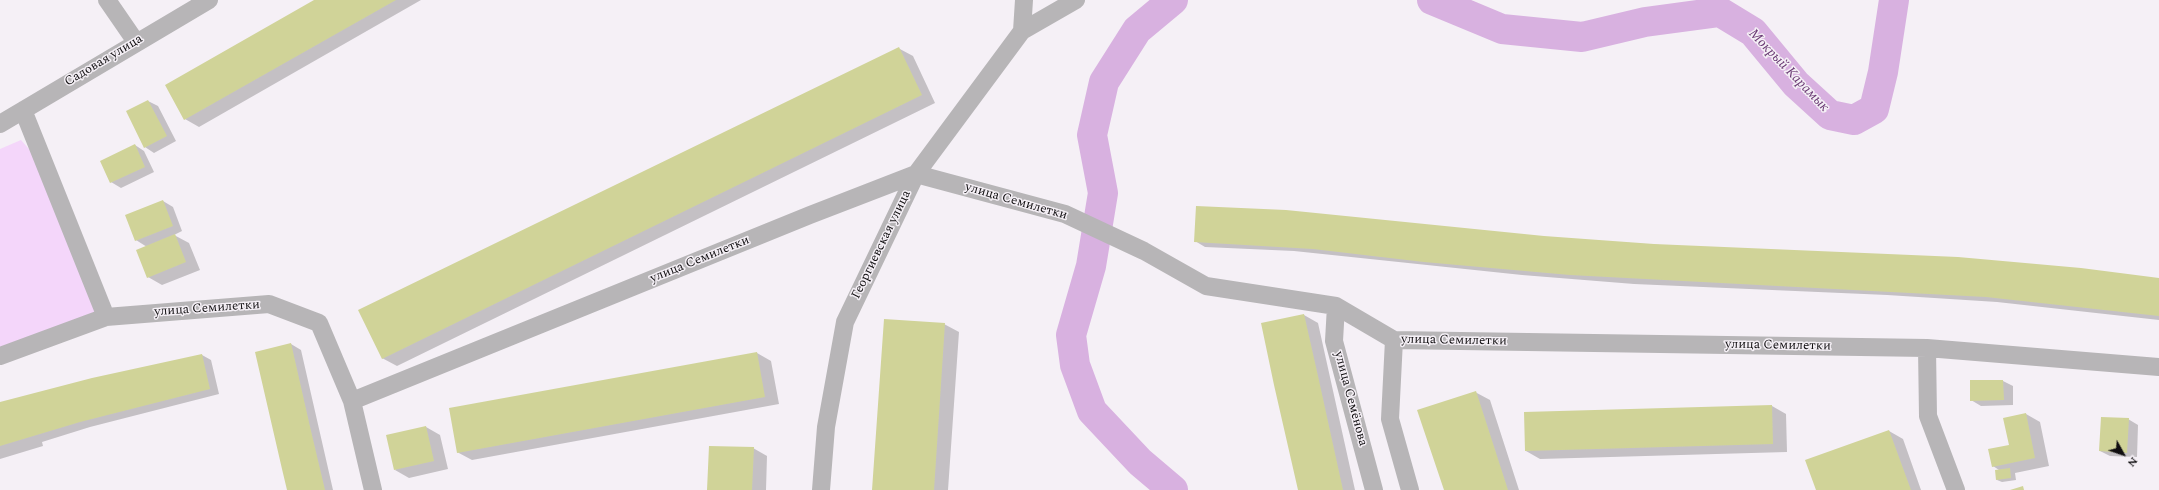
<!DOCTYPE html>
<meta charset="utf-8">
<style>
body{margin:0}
#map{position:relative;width:2159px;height:490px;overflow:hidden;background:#f5f0f6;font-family:Spectral,serif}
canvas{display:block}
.north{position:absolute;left:2103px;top:434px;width:40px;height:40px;-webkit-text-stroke:3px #f5f0f6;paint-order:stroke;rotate:130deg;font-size:11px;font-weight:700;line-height:16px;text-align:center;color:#100e10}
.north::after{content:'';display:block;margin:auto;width:14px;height:18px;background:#100e10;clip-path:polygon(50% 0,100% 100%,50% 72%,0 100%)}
</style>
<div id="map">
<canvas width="2159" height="490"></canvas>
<div class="north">N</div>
</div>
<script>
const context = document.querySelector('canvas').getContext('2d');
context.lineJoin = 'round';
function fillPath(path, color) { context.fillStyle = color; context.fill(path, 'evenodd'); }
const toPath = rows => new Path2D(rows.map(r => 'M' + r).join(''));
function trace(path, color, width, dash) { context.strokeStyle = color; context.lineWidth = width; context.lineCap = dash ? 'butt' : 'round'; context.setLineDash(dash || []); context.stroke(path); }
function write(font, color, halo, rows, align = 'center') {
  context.font = font + ' Spectral,serif'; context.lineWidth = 3; context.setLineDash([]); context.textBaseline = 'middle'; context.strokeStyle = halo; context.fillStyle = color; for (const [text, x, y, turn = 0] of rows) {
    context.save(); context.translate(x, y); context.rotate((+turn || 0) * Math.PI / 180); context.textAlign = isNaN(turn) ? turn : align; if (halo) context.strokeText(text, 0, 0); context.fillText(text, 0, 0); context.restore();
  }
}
fillPath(toPath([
 [21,140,36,157,101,312,0,360,0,149]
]), '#f4d6fa');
fillPath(toPath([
 [316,0,421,0,199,127,185,119],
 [898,48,913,56,935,103,397,366,382,358],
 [148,101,158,106,176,141,154,153,145,147],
 [135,145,144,151,154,172,121,188,111,182],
 [163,201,173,207,182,231,174,235,189,243,200,270,162,285,148,277,147,247,136,240],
 [1543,237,2159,279,2159,320,1997,302,1887,295,1634,284,1522,275,1294,251,1205,247,1195,241],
 [1304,315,1318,323,1355,490,1299,490],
 [944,324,959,332,948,490,874,490],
 [291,344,301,350,333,490,288,490],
 [757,353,771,361,779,404,472,460,457,452],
 [202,355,211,360,219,394,90,427,42,442,43,446,0,459,0,404],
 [1971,381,2003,381,2013,386,2013,405,1981,406,1971,400],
 [1475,392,1490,400,1519,490,1445,490],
 [1772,406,1786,414,1787,452,1540,459,1526,451],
 [2026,414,2040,422,2049,466,2015,473,2016,480,2002,482,1997,480,1999,470,1993,466,2010,446],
 [2128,419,2138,425,2137,457,2110,456,2100,451],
 [426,427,440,435,448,469,409,478,395,470],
 [1889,431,1903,439,1921,490,1817,490],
 [753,448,767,456,766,490,708,490]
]), '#0003');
trace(toPath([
 [1173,0,1137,30,1104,82,1092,135,1103,193,1091,266,1071,335,1075,365,1092,411,1140,462,1173,490],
 [1432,0,1502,29,1582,37,1645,22,1720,12,1753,32,1796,84,1830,115,1854,120,1874,109,1883,72,1894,0]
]), '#d8b1e0', 30);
fillPath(toPath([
 [314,0,396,0,184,120,165,85],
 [899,47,922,95,382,359,358,310],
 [148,100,167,136,144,148,126,111],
 [135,144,145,167,110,183,100,161],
 [163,200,173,226,135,241,125,215],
 [1196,206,1286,210,1544,236,1654,244,1958,257,2081,268,2159,278,2159,316,1986,297,1570,275,1424,262,1313,249,1194,242],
 [175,234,186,262,147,278,136,250],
 [1304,314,1318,376,1343,490,1298,490,1274,385,1261,323],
 [884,319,945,323,934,490,872,490],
 [291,343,311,431,325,490,287,490,282,469,255,352],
 [757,352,765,397,457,453,449,408],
 [202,354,210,389,80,422,0,446,0,402,92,378],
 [1970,380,2003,380,2004,400,1970,401],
 [1476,391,1487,425,1508,490,1444,490,1417,410],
 [1772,405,1773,444,1525,451,1524,412],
 [2026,413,2035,458,1992,467,1988,449,2009,445,2003,418],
 [2101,417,2129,418,2127,453,2099,451],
 [426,426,434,461,394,470,386,435],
 [1889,430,1911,490,1816,490,1805,460],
 [709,446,754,447,752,490,707,490],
 [2010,468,2011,478,1996,480,1995,470],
 [2023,486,2024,490,2010,490]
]), '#d0d398');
trace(toPath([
 [107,0,136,42],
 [1022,31,1076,0],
 [23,110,106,317],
 [0,124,209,0],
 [1336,306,1334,341,1374,490],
 [1394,340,1390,419,1410,490],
 [1927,348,1928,416,1956,490],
 [0,356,106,317,269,304,319,323,352,401,810,215,916,174,1065,214,1144,251,1206,286,1336,306,1394,340,1927,348,2159,367],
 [352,401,373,490],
 [821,490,826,427,845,322,916,174,1022,31,1024,0]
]), '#b7b5b7', 18);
write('13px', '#100e10', '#f5f0f6', [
 ["Садовая улица",104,61,-31],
 ["улица Семилетки",1016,202,16],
 ["Георгиевская улица",882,245,-64],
 ["улица Семилетки",700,260,-22],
 ["улица Семилетки",207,309,-4],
 ["улица Семилетки",1454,341,1],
 ["улица Семилетки",1778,346,1],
 ["улица Семёнова",1350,399,75]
]);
write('italic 14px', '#693973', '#f5f0f6', [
 ["Мокрый Карамык",1788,71,46]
]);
</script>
